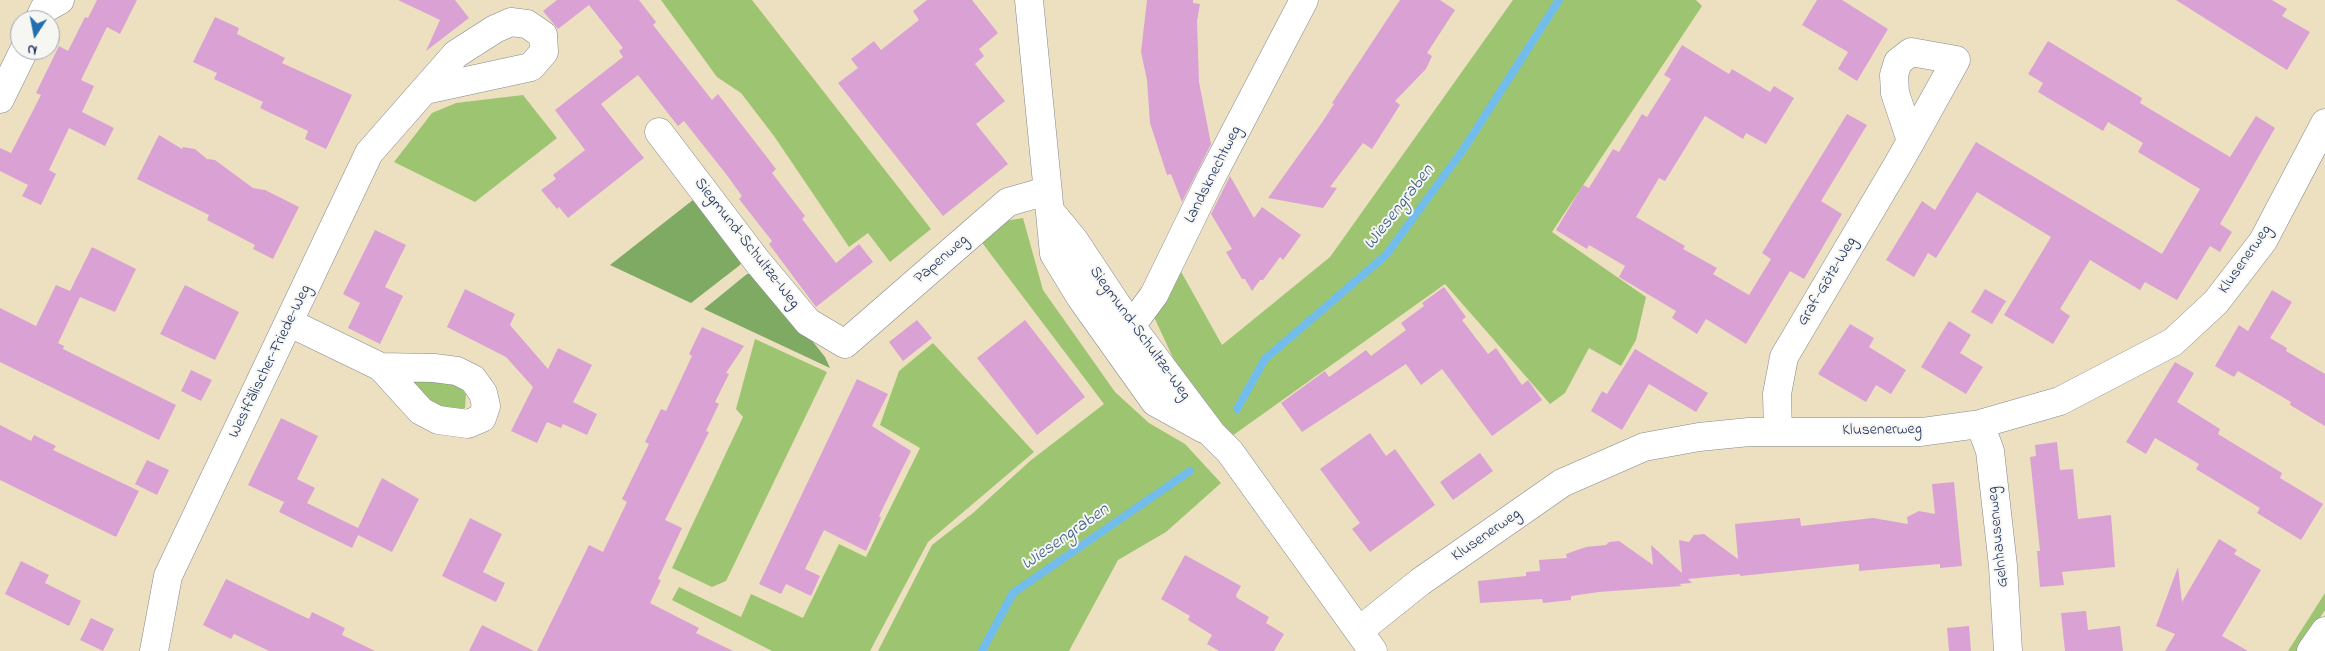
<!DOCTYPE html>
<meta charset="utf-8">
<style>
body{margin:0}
#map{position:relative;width:2325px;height:651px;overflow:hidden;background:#ede0c0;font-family:"Indie Flower",sans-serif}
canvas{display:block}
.north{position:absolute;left:10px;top:10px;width:50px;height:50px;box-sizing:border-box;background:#f6f6f2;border:1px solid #9ea6b7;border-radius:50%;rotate:191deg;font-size:14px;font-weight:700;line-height:20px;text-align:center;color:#1b2f5e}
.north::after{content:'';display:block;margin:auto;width:18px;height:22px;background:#1f6fb2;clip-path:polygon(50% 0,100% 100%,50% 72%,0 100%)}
</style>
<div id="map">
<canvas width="2325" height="651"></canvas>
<div class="north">N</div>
</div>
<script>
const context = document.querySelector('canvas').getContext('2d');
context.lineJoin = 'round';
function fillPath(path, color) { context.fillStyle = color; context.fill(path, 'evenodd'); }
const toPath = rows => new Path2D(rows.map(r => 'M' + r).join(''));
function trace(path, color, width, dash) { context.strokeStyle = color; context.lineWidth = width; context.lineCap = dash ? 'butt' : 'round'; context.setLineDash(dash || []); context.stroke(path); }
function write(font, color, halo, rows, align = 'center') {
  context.font = font + ' "Indie Flower",sans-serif'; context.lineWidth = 4; context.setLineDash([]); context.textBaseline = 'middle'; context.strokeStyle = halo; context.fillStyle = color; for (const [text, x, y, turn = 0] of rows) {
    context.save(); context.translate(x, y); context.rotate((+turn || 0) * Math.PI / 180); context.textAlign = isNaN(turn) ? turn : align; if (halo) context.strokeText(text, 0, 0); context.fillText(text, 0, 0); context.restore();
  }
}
fillPath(toPath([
 [661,0,752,0,931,229,890,262,868,233,849,247,774,136,741,93,717,77],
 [1513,0,1696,0,1702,6,1552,232,1646,297,1636,340,1621,366,1589,348,1565,393,1550,404,1445,284,1232,436,1175,362,1154,317,1179,268,1222,345,1330,257],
 [523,95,557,138,475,202,394,162,432,113,456,103],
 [1023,218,1043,290,1115,392,1149,423,1185,444,1221,483,1166,532,1118,560,1069,651,878,651,932,545,973,513,1030,461,1104,404,980,240,1005,221],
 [755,339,827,372,726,581,712,587,672,568,743,417,736,409],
 [933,343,1034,452,928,542,870,651,772,651,672,600,679,587,741,617,751,594,803,618,839,544,866,557,920,448,880,425,899,371],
 [409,380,451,382,460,387,466,394,465,408,457,411,431,404],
 [2325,593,2325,610,2298,651,2288,651]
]), '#9dc571');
fillPath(toPath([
 [698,196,744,258,740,265,691,303,610,265],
 [756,273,762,278,825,357,830,368,704,309,747,274]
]), '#7eaa63');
trace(toPath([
 [1237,409,1265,359,1386,255,1463,150,1559,0],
 [982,651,1013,593,1190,471]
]), '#73bdec', 8);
fillPath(toPath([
 [97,0,137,0,120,34,107,27,81,80,94,86,82,112,114,128,105,146,69,128,49,170,56,174,41,205,22,196,28,185,0,171,0,148,11,153,41,95,36,93,59,46,68,51,85,17,88,18],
 [398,0,455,0,469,18,426,51,440,20],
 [557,0,639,0,656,22,653,25,712,100,718,94,776,169,772,173,805,216,802,219,836,263,859,244,873,262,816,307,769,244,772,241,739,199,742,196,726,174,684,121,678,126,638,75,601,104,644,158,568,218,559,207,557,209,541,190,556,179,553,175,585,150,555,110,623,57,619,51,623,48,589,5,558,29,543,11],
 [927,0,972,0,998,33,979,49,984,56,975,64,1005,101,976,124,1008,164,943,216,838,83,858,68,851,59,874,41,881,50,919,20,913,11],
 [1147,0,1193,0,1193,3,1200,4,1197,21,1199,82,1211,144,1182,202,1171,174,1167,175,1150,123,1147,80,1141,52],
 [1400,0,1440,0,1455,10,1427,53,1432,56,1426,69,1395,101,1400,105,1372,149,1363,143,1330,187,1337,188,1323,208,1268,198,1321,124,1334,104,1332,103],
 [1817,0,1842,0,1888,29,1857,81,1838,69,1848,52,1802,25],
 [2176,0,2272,0,2287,9,2282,16,2310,32,2287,70],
 [215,17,239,28,237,34,285,58,282,63,352,95,326,149,305,139,308,131,260,108,263,102,214,79,217,73,193,62],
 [2048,41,2142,98,2140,103,2230,157,2256,116,2275,128,2220,224,2232,232,2220,252,2210,246,2177,300,2145,282,2140,290,2090,260,2060,309,2070,316,2053,344,2004,315,2051,237,1977,192,1936,258,1928,253,1914,277,1886,260,1922,201,1935,210,1976,142,2162,254,2200,189,2138,152,2143,143,2108,122,2103,131,2038,92,2043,83,2028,74],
 [1682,45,1729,74,1732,69,1770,92,1774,86,1794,98,1766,144,1746,133,1743,139,1705,116,1665,181,1659,178,1636,217,1685,246,1683,249,1717,268,1713,274,1749,295,1771,259,1762,253,1847,114,1867,125,1821,201,1842,214,1804,279,1790,271,1746,344,1706,319,1697,334,1672,318,1676,311,1619,277,1625,266,1589,245,1587,249,1556,230,1583,185,1589,188,1613,149,1619,152,1642,114,1647,117,1671,79,1664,75],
 [159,135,182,149,183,147,195,149,207,159,215,160,253,188,265,190,299,207,273,259,253,249,255,245,207,220,209,215,137,179],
 [1230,176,1254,218,1262,207,1301,235,1283,260,1280,257,1263,280,1260,280,1252,291,1245,279,1242,279,1226,252,1232,249,1211,214],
 [375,230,406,245,385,287,403,296,380,344,348,328,360,303,343,294],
 [92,247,136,269,115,312,80,297,58,343,64,346,63,349,176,405,159,440,0,362,0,308,36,326,56,285,70,291],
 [185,285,239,312,215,360,160,334],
 [1444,287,1466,317,1462,320,1488,354,1496,348,1522,385,1528,380,1542,400,1492,436,1442,369,1421,385,1406,364,1302,432,1281,403,1325,371,1329,377,1366,350,1371,356,1406,330,1401,323,1424,306,1422,303],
 [465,289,515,314,510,325,548,369,558,348,592,365,573,402,597,414,587,435,563,424,561,428,547,422,537,443,511,431,533,387,506,357,447,327],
 [1985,289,2006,301,1992,324,1971,312],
 [2272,290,2292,302,2270,338,2287,348,2286,351,2325,374,2325,426,2290,405,2291,402,2238,371,2234,377,2215,366,2239,325,2248,331],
 [917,320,932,338,903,361,889,342],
 [1025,320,1085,397,1037,435,977,358],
 [1949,321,1971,335,1960,353,1983,367,1966,394,1921,367],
 [1850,324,1874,338,1869,347,1906,370,1891,394,1876,385,1866,402,1818,374],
 [702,327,744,346,726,373,729,374,715,402,719,404,706,431,709,432,665,520,682,528,658,579,661,580,650,603,699,628,696,633,733,651,537,651,589,545,603,552,627,502,622,499,649,444,645,442,661,409,666,411,692,356,689,354],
 [1635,349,1708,393,1696,412,1649,384,1622,430,1591,411,1602,391,1607,394],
 [2175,362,2194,373,2177,402,2220,429,2218,434,2282,473,2280,478,2323,504,2301,540,2257,513,2260,508,2196,469,2199,464,2155,438,2146,454,2126,442],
 [191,370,212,380,201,401,181,391],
 [857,379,888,394,872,426,911,451,879,516,881,518,866,551,824,530,805,569,820,576,811,596,786,584,781,594,759,584],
 [281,418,318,436,297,479,315,488,307,503,358,528,382,478,419,499,392,552,358,535,352,548,279,512,284,502,248,485],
 [0,425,31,441,34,435,56,446,53,450,139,491,116,537,0,480],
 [1370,433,1386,456,1395,449,1435,505,1370,552,1352,529,1360,523,1320,469],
 [2057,442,2060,470,2073,469,2078,519,2111,515,2115,567,2062,572,2064,585,2040,587,2037,551,2040,551,2030,457,2036,456,2035,445],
 [1480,453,1493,471,1453,500,1440,482],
 [147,460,169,470,157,495,135,484],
 [1954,482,1962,566,1940,568,1940,564,1859,571,1859,564,1740,576,1740,574,1688,579,1692,583,1679,584,1682,586,1599,592,1571,596,1571,600,1543,603,1542,599,1480,603,1478,581,1526,576,1526,572,1540,571,1539,560,1567,558,1566,554,1586,547,1606,545,1609,542,1619,541,1653,565,1651,545,1682,573,1679,540,1689,542,1694,535,1704,534,1738,559,1735,524,1800,518,1801,526,1873,518,1908,524,1907,517,1919,511,1935,514,1932,484],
 [470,518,502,534,483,572,505,583,496,602,442,576],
 [2219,539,2237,550,2234,554,2261,570,2222,636,2248,651,2165,651,2175,634,2156,626,2178,567,2182,602],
 [1185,555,1241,586,1236,595,1237,598,1269,617,1266,623,1284,634,1274,651,1219,651,1207,644,1212,635,1188,620,1190,616,1161,599],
 [21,561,49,575,45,583,81,601,69,626,5,594],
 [226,579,309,619,312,612,345,628,342,635,375,651,269,651,234,634,231,639,203,625],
 [2086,611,2088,630,2120,626,2123,651,2065,651,2061,613],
 [91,618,114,629,103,651,80,640],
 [482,625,534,651,469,651],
 [1969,626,1971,651,1949,651,1947,628]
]), '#daa1d4');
const minor = toPath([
 [1029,0,1054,254,1081,298,1155,402,1204,429],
 [39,20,44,9,60,0],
 [0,99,24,50],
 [659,132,757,261,808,322,845,344,1008,202,1047,191],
 [1050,211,1074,240,1131,326,1212,434,1230,452,1373,651],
 [290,323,381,367,434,368,457,371,473,379,483,393,486,406,482,418,468,424,438,420,421,411,381,367],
 [1117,338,1131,326,1154,295,1211,178,1304,0],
 [1980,424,1990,451,2003,566,2008,651],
 [1778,432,1777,394,1784,357,1898,164,1911,141,1956,60,1911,52,1898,62,1894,75,1895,93,1911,141],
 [1360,630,1420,582,1562,483,1644,447,1699,437,1749,432,1921,432,1980,424,2060,401,2173,342,2216,302,2263,241,2325,123],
 [154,651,168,576,369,153,456,54,495,29,511,22,527,24,543,35,544,52,531,67,425,90],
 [2311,651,2325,631]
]);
trace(minor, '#84888f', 29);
trace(minor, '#fff', 28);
write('16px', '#1b2f5e', '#f6f6f2', [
 ["Landsknechtweg",1214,175,-63],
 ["Siegmund-Schultze-Weg",746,244,52],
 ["Papenweg",942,260,-41],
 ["Klusenerweg",2246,260,-55],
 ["Graf-Götz-Weg",1828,282,-59],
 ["Siegmund-Schultze-Weg",1139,334,54],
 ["Westfälischer-Friede-Weg",271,362,-64],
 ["Klusenerweg",1882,431,-1],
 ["Klusenerweg",1487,536,-35],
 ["Gelnhausenweg",1999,537,-96]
]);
write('italic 18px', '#355a89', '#f6f6f2', [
 ["Wiesengraben",1400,208,-52],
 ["Wiesengraben",1066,538,-35]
]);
</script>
